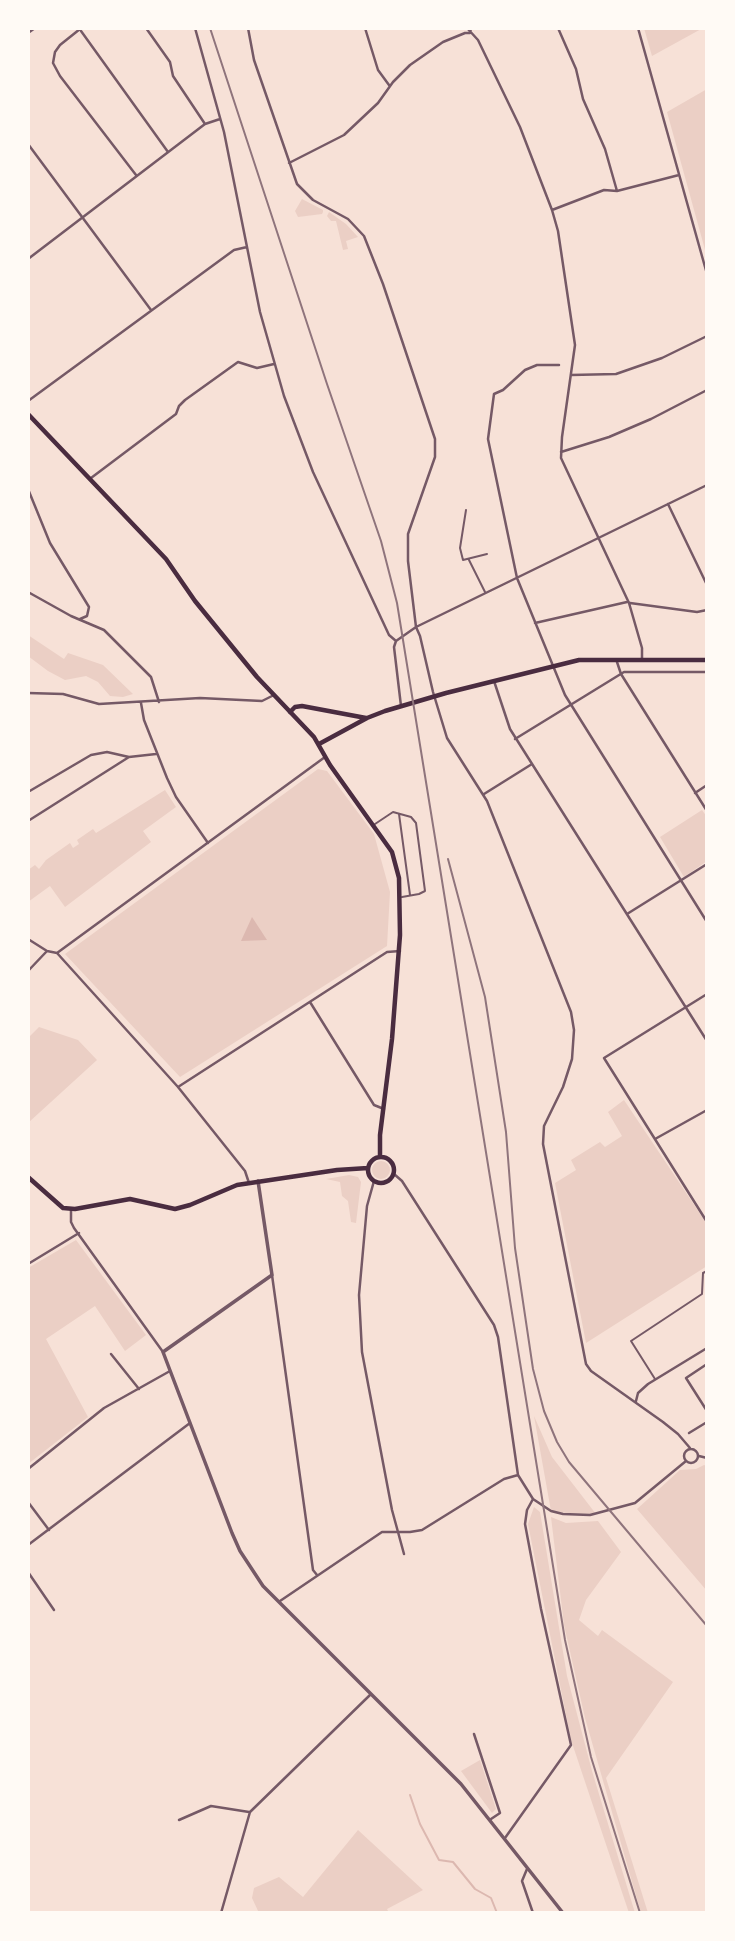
<!DOCTYPE html>
<style>
body{margin:0}
#map{position:relative;width:735px;height:1941px;overflow:hidden;background:#f7e1d7;font-family:"Open Sans",sans-serif}
canvas{display:block}
.frame{position:absolute;inset:0;border:30px solid #fffaf5;pointer-events:none}
</style>
<div id="map">
<canvas width="735" height="1941"></canvas>
<div class="frame"></div>
</div>
<script>
const context = document.querySelector('canvas').getContext('2d');
context.lineJoin = 'round';
function fillPath(path, color) { context.fillStyle = color; context.fill(path, 'evenodd'); }
const toPath = rows => new Path2D(rows.map(r => 'M' + r).join(''));
function trace(path, color, width, dash) { context.strokeStyle = color; context.lineWidth = width; context.lineCap = dash ? 'butt' : 'round'; context.setLineDash(dash || []); context.stroke(path); }
fillPath(toPath([
 [644,28,703,28,652,56],
 [707,89,707,257,667,112],
 [302,199,323,210,323,212,322,214,298,217,295,211],
 [329,212,346,224,358,237,346,241,348,249,343,250,336,221,331,221,327,216],
 [28,635,64,659,68,653,103,665,133,694,123,697,110,696,98,682,86,676,65,680,48,671,28,656],
 [318,769,327,771,374,834,390,892,387,946,180,1077,65,954],
 [165,790,176,807,143,831,151,842,65,907,50,886,28,902,28,870,35,865,39,869,46,860,70,843,73,848,79,844,77,840,93,829,96,833],
 [702,810,707,817,707,861,684,877,660,837],
 [39,1027,78,1040,97,1060,28,1123,28,1038],
 [624,1100,707,1224,707,1266,586,1343,555,1183,576,1170,571,1160,600,1142,605,1147,622,1136,608,1112],
 '372 1170a9 9 0 1 1 18 0a9 9 0 1 1-18 0Z',
 [349,1175,358,1177,361,1182,356,1223,351,1222,348,1201,342,1196,340,1182,326,1179],
 [76,1240,146,1335,125,1351,95,1306,46,1339,88,1417,28,1464,28,1268],
 [534,1416,552,1457,596,1514,580,1515,551,1511],
 [704,1465,707,1466,707,1591,637,1509,680,1470,696,1469],
 [534,1507,540,1512,567,1676,592,1771,635,1913,629,1913,571,1740,528,1524],
 [551,1517,566,1523,598,1521,621,1552,586,1600,579,1620,598,1636,602,1630,673,1682,606,1778,648,1913,641,1913,585,1718,564,1625],
 [480,1760,496,1809,492,1813,461,1771],
 [358,1830,423,1890,387,1909,389,1913,259,1913,252,1898,254,1888,279,1877,303,1897]
]), '#ebcfc5');
fillPath(toPath([
 [252,917,267,940,241,941]
]), '#dcb8b0');
trace(toPath([
 [410,1795,420,1824,439,1860,453,1862,475,1889,491,1898,497,1913]
]), '#dcb8b0', 2);
trace(toPath([
 [466,510,460,548,463,560,487,554],
 [469,560,485,592],
 [399,814,410,895],
 [375,824,393,812,411,817,416,823,425,891,419,894,402,897],
 [655,1379,631,1341,702,1294,703,1273,707,1271]
]), '#755966', 2);
trace(toPath([
 [707,1364,686,1378,707,1411],
 [689,1433,707,1422]
]), '#755966', 2.5);
trace(toPath([
 [146,28,170,62,173,76,205,124],
 [195,28,224,132,260,312,284,396,313,472,389,635,396,641],
 [248,28,254,60,297,184,313,200,348,219,364,236,383,284,435,439,435,457,408,534,408,561,416,627,420,636,433,692,447,738,487,801,571,1012,574,1030,572,1059,563,1087,544,1126,543,1144,586,1364,591,1371,663,1422,678,1434,690,1448],
 [365,28,378,70,389,85],
 [467,28,478,40,520,127,552,210,558,231,575,345,562,437,561,458,629,603,642,648,642,659],
 [558,28,576,69,583,99,605,149,617,191],
 [638,28,707,274],
 [80,29,60,45,55,52,53,63,60,76,136,175],
 [81,31,168,152],
 [28,33,35,28],
 [28,144,151,310],
 [289,163,344,135,378,103,393,82,410,65,443,42,465,33,470,33,471,28],
 [552,210,604,190,617,191,679,175],
 [28,259,205,124,220,119],
 [559,365,537,365,525,370,503,390,494,394,488,439,517,578,565,695,707,922],
 [571,375,616,374,662,358,707,336],
 [28,401,234,250,247,247],
 [561,452,609,437,651,419,707,390],
 [91,478,176,414,179,406,185,400,238,362,257,368,274,364],
 [28,489,50,543,89,607,87,616,80,619],
 [668,504,707,585],
 [28,592,71,616,104,630,151,677,159,702],
 [630,603,697,612,707,610],
 [535,623,627,602],
 [396,641,416,627,707,485],
 [396,641,394,647,401,706],
 [617,662,621,674,707,811],
 [494,681,510,729,707,1041],
 [28,693,63,694,99,704,200,698,262,701,274,695],
 [141,703,144,720,167,778,176,797,208,843],
 [515,739,624,672,707,672],
 [28,792,91,755,107,752,129,757],
 [695,793,707,785],
 [484,794,532,764],
 [28,821,129,757,156,754],
 [627,914,707,864],
 [28,939,47,951,57,953],
 [57,953,325,757],
 [57,953,178,1087,245,1171,249,1183],
 [28,971,47,951],
 [707,994,604,1058,707,1222],
 [310,1002,374,1105,384,1109],
 [178,1087,387,952,400,951],
 [655,1139,707,1110],
 [394,1174,402,1181,494,1325,498,1337,518,1475,533,1499,551,1511,563,1514,590,1515,635,1503,686,1461],
 [374,1181,367,1206,359,1295,362,1352,392,1510,404,1554],
 [71,1210,71,1222,74,1228,163,1352],
 [28,1264,79,1233],
 [272,1275,313,1570,317,1575],
 [111,1354,139,1389],
 [636,1401,638,1393,648,1384,707,1348],
 '684 1456a7 7 0 1 1 14 0a7 7 0 1 1-14 0Z',
 [699,1456,707,1458],
 [28,1469,104,1408,170,1371],
 [28,1502,49,1530],
 [28,1545,190,1423],
 [28,1572,54,1610],
 [280,1601,382,1532,410,1532,422,1530,504,1479,518,1475],
 [474,1734,500,1813,491,1819],
 [179,1820,211,1806,249,1812],
 [505,1838,571,1745,541,1609,525,1524,527,1510,533,1499],
 [527,1869,522,1881,533,1913],
 [221,1913,250,1812,370,1695]
]), '#755966', 2.5);
trace(toPath([
 [258,1181,272,1275,163,1352,232,1533,240,1551,263,1586,461,1784,563,1913]
]), '#755966', 3.5);
trace(toPath([
 [290,712,295,707,302,706,366,718],
 [319,744,367,718,385,711,446,693,579,660,707,660]
]), '#4a2c40', 4.5);
trace(toPath([
 [28,414,166,559,195,601,257,677,314,737,330,765,392,852,399,878,400,935,392,1039,380,1135,380,1156],
 '368 1170a13 13 0 1 1 26 0a13 13 0 1 1-26 0Z',
 [28,1177,63,1208,75,1209,130,1199,175,1209,190,1205,237,1185,337,1170,368,1168]
]), '#4a2c40', 4.5);
trace(toPath([
 [210,28,327,384,381,541,397,603,565,1640,591,1757,640,1913],
 [448,859,485,997,506,1132,515,1248,533,1369,544,1411,557,1442,569,1462,707,1626]
]), '#8f747c', 2);
</script>
